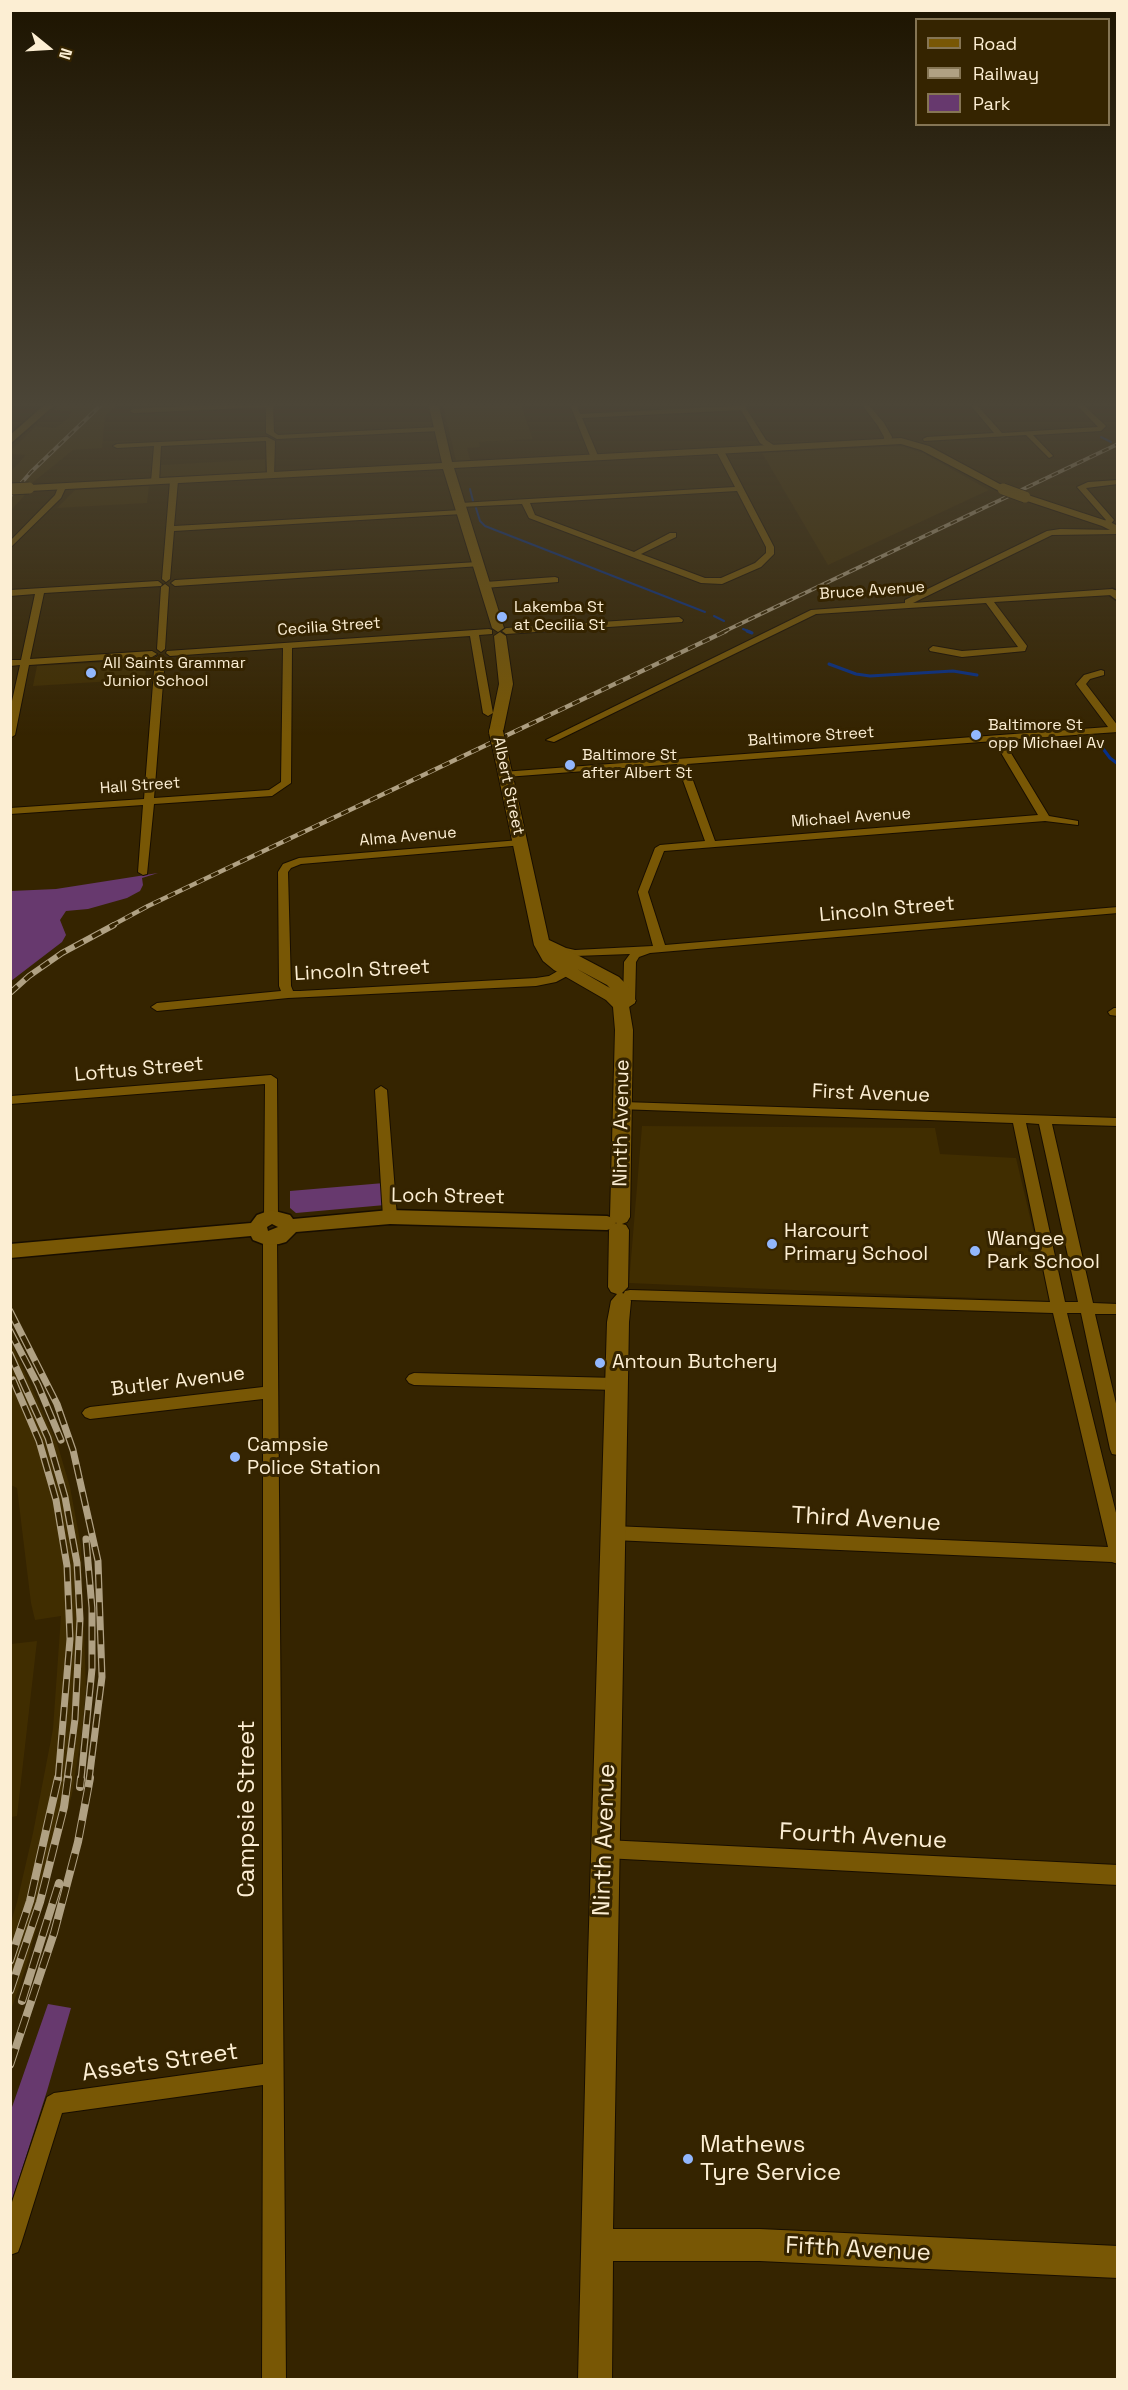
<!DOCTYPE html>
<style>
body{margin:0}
#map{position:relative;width:1128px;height:2390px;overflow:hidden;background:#352400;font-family:"Space Grotesk",sans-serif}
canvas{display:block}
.frame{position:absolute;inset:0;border:12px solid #fceed3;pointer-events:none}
.legend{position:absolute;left:915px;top:18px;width:195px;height:108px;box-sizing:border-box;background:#352400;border:2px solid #857554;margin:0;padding:8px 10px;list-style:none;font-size:18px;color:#fceed3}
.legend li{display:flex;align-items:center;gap:12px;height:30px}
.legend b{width:30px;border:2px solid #857554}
.north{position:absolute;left:18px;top:18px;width:60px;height:60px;-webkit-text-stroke:4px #352400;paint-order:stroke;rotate:108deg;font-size:16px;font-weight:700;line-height:24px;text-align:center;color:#fceed3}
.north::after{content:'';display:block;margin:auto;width:21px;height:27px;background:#fceed3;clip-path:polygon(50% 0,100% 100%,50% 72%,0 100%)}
</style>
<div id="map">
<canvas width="1128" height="2390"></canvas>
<div class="frame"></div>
<ul class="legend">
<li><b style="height:8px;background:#785705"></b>Road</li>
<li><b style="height:8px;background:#b0a183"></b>Railway</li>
<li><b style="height:16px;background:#67396e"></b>Park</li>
</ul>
<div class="north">N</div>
</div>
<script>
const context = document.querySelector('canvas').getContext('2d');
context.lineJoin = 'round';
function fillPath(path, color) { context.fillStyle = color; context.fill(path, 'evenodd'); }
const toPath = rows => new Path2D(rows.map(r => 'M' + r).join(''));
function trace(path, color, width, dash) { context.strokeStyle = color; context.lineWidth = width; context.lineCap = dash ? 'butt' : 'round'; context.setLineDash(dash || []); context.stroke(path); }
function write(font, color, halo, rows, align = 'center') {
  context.font = font + ' "Space Grotesk",sans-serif'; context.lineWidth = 6; context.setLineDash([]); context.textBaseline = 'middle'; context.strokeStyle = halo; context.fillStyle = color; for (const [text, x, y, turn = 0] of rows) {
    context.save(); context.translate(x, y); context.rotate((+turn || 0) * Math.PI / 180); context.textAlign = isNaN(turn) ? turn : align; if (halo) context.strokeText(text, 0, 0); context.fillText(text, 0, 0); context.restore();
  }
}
fillPath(toPath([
 [63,402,120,402,105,416,102,448,73,450,31,484,23,497,11,510,11,471,26,455,11,454,11,450,36,426,55,428,70,417,68,416,72,411,53,410],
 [442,402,520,402,533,439,479,442,480,447,467,448,470,460,456,461],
 [901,446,923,453,989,490,828,565,762,453],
 [265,459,265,472,160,477,161,465],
 [149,486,147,503,57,508,75,490],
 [147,660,145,679,33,686,37,666],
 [642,1126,935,1128,940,1154,1016,1158,1050,1301,629,1283],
 [11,1342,57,1443,70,1487,81,1546,86,1688,82,1732,72,1794,26,1967,11,2010,11,1922,17,1902,33,1833,53,1729,61,1616,35,1620,31,1603,17,1488,11,1485],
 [37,1641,17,1816,11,1817,11,1644]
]), '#402d00');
fillPath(toPath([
 [158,873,142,878,143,885,140,891,127,898,88,909,66,911,60,920,66,935,62,942,11,981,11,891,56,889],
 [384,1183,385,1205,296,1213,290,1208,290,1191],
 [48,2004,71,2008,47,2091,11,2203,11,2110]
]), '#67396e');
trace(toPath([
 [1101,437,1111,442],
 [470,489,473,501],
 [476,508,480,521,485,526,705,612],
 [714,616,724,621],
 [743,629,751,632]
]), '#062f89', 2);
trace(toPath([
 [747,631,752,633],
 [829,664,856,674,870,676,953,671,977,675],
 [1095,738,1110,758,1118,764]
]), '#062f89', 3);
const minor = toPath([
 [266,402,318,402,315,404,273,406,274,432,278,435,439,427,443,429,439,431,277,439,266,433,266,407,133,413,130,411,133,409,266,402],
 [569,402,575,402,580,414,738,406,736,402,742,402,766,440,778,448,771,450,760,443,741,410,582,418,599,458,595,460,591,458,569,402],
 [860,402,866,402,884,423,892,437,890,444,884,444,884,437,878,426,860,402],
 [968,402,974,402,1002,433,1098,427,1074,402,1080,402,1106,426,1101,431,1033,435,1053,456,1049,458,1026,435,924,441,923,439,927,437,994,433,968,402],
 [267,437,275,441,274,477,267,475,266,441,161,446,159,482,155,484,151,482,154,446,117,448,113,446,117,444,267,437],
 [720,449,724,451,774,547,774,554,761,567,722,584,701,583,529,518,522,504,460,507,456,505,460,503,735,487,716,451,720,449],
 [737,491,766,547,766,553,755,563,721,578,705,578,641,554,676,537,676,533,670,533,634,552,535,515,530,503,737,491],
 [174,479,178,481,174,526,462,510,466,512,462,514,174,531,170,579,166,582,162,579,170,481,174,479],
 [1118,480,1118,484,1086,488,1114,520,1109,526,1103,526,1102,524,1106,520,1077,487,1088,482,1118,480],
 [59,485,66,487,61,498,10,548,10,541,55,495,59,485],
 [1060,529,1118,530,1118,534,1052,535,913,603,1112,589,1116,592,1112,595,994,602,1027,646,1025,651,962,657,930,651,929,649,933,646,962,651,1018,647,986,603,816,614,554,742,546,740,811,610,905,603,905,600,1047,531,1060,529],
 [478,562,482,564,481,566,175,586,171,583,175,580,478,562],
 [555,577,558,578,558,582,485,588,481,585,485,582,555,577],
 [158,581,162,584,161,586,44,593,30,659,152,651,157,654,152,657,29,665,15,735,10,738,10,710,20,665,10,666,10,660,21,660,35,594,10,596,10,590,158,581],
 [165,584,169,587,165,649,161,652,157,649,161,587,165,584],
 [679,617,683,620,682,622,506,634,502,631,506,628,679,617],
 [489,629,492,630,492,634,479,635,493,713,488,716,483,713,470,636,292,648,291,783,272,796,154,804,147,874,143,875,138,872,143,805,10,814,10,808,144,799,155,658,160,655,165,658,154,798,269,790,281,782,283,648,170,656,166,653,167,651,489,629],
 [1101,670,1104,671,1104,675,1090,679,1086,684,1118,726,1118,732,1003,740,1049,816,1078,821,1078,825,1045,821,664,851,648,892,665,945,1118,907,1118,913,650,953,639,957,636,962,635,1003,629,1007,623,1003,624,962,630,954,575,956,559,953,543,943,549,940,566,948,575,950,653,946,638,892,655,848,660,845,705,841,677,764,506,777,501,774,502,772,1108,727,1076,684,1084,675,1101,670],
 [994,741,1038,815,715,841,687,764,994,741],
 [520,840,524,841,524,845,301,864,291,868,288,872,291,986,293,991,300,991,536,978,549,976,563,968,571,968,573,971,571,974,556,982,536,986,288,998,157,1011,151,1007,157,1003,281,991,279,986,278,872,283,864,299,858,520,840],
 [1114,1008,1118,1008,1118,1016,1110,1015,1108,1012,1114,1008],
 [271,1075,277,1079,278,1217,271,1222,264,1217,265,1084,10,1104,11,1096,271,1075],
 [381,1086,387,1090,397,1217,390,1222,383,1217,375,1090,381,1086],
 [623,1102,1118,1118,1118,1126,1052,1124,1093,1303,1118,1304,1118,1314,1095,1314,1118,1412,1118,1455,1112,1454,1110,1449,1081,1313,1067,1313,1118,1521,1118,1564,1112,1562,613,1540,607,1538,605,1533,607,1528,613,1526,1108,1547,1053,1313,630,1300,625,1299,623,1295,625,1291,630,1290,1050,1302,1013,1123,618,1109,617,1106,618,1103,623,1102],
 [1026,1123,1039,1124,1078,1302,1065,1302,1026,1123],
 [270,1234,277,1239,286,2380,262,2380,263,2085,62,2113,21,2244,18,2252,10,2255,10,2208,47,2097,54,2093,263,2064,263,1399,90,1419,85,1417,82,1413,85,1409,90,1407,263,1387,263,1239,270,1234],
 [414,1373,617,1378,622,1380,625,1384,622,1388,617,1390,414,1385,409,1383,406,1379,409,1375,414,1373],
 [605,1840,1118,1865,1118,1885,605,1858,598,1856,596,1849,598,1842,605,1840]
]);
const tertiary = toPath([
 [48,402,58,402,10,444,10,435,48,402],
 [1112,589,1118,591,1118,601,1106,592,1112,589],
 [271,1210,290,1215,293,1219,390,1210,607,1216,613,1218,616,1223,613,1228,607,1230,390,1224,296,1232,286,1242,279,1244,266,1245,253,1240,251,1236,10,1258,10,1244,251,1223,257,1215,271,1210],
 [272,1224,278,1227,268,1231,267,1227,272,1224]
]);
const secondary = toPath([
 [428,402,438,402,452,462,901,438,929,446,1009,489,1003,492,999,491,921,450,901,444,454,468,504,628,498,632,492,628,443,469,29,491,23,488,29,485,442,463,428,402],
 [1025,494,1110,522,1118,526,1118,534,1102,526,1021,499,1021,495,1025,494],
 [500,632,506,636,513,684,503,732,496,736,489,732,499,684,494,636,500,632],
 [499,741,506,745,550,945,552,948,564,948,619,977,628,986,636,1001,629,1006,633,1030,630,1217,627,1222,622,1224,626,1225,629,1230,628,1287,622,1293,628,1295,631,1301,629,1322,613,2229,760,2229,1118,2246,1118,2278,760,2261,613,2261,612,2380,578,2380,588,1959,607,1322,611,1301,617,1294,611,1292,608,1287,609,1230,612,1225,617,1223,613,1222,610,1217,615,1030,613,1007,606,1000,554,970,543,961,534,945,492,745,499,741],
 [577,969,607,985,610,988,577,969]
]);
trace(minor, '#180e00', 2);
trace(tertiary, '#180e00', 3);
trace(secondary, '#180e00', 2);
fillPath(minor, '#785705');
fillPath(tertiary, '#785705');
fillPath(secondary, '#785705');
const railFar4 = toPath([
 [10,496,31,472,104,402],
 [723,632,1118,444]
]);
const railFar3 = toPath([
 [111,926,148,906,726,631]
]);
const railFar2 = toPath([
 [10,993,29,976,62,953,114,925]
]);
const railFar1 = toPath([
 [10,1311,57,1404,73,1450,98,1561,102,1677,89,1780],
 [10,1331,38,1385,61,1440],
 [10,1354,48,1438,65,1497,77,1563,80,1619,75,1719,67,1780],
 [13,1380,39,1441,56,1500,67,1566,70,1639,58,1780],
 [81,1780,92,1669,92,1608,86,1539]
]);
const rail = toPath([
 [80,1787,81,1778],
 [10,1961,30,1901,58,1778],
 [10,1991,40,1902,64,1807,68,1778],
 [22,2001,59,1883],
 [10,2065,54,1933,78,1842,90,1778]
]);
trace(railFar4, '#b0a183', 4);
trace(railFar3, '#b0a183', 4.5);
trace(railFar2, '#b0a183', 6);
trace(railFar1, '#b0a183', 7);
trace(rail, '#b0a183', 8);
trace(railFar4, '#352400', 2, [7]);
trace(railFar3, '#352400', 3, [8]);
trace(railFar2, '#352400', 4, [10]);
trace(railFar1, '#352400', 4.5, [14]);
trace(rail, '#352400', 6, [17]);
const secondaryBridgeFar1 = toPath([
 [10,489,29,488],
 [1003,489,1025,497]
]);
const secondaryBridge = toPath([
 [496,732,499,745]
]);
trace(secondaryBridgeFar1, '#180e00', 13, []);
trace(secondaryBridge, '#180e00', 16, []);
trace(secondaryBridgeFar1, '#785705', 11);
trace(secondaryBridge, '#785705', 14);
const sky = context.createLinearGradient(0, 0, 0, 736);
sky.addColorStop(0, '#1d1400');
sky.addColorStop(0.55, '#4b4537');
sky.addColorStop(1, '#4b453700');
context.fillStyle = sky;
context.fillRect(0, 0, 1128, 736);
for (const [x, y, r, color] of [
 [502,617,6,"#92b7fd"],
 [91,673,6,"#92b7fd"],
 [976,735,6,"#92b7fd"],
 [570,765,6,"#92b7fd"],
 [772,1244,6,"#92b7fd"],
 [975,1251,6,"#92b7fd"],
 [600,1363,6,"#92b7fd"],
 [235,1457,6,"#92b7fd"],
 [688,2159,6,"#92b7fd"]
]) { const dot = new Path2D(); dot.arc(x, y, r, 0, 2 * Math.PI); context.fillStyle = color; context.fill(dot); trace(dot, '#352400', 2); }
write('16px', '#fceed3', '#352400', [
 ["Bruce Avenue",872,591,-4],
 ["Cecilia Street",329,627,-4],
 ["Baltimore Street",811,737,-4],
 ["Hall Street",140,786,-4],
 ["Albert Street",508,786,78],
 ["Michael Avenue",851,818,-4],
 ["Alma Avenue",408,837,-5]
]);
write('16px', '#fceed3', '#352400', [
 ["Lakemba St",514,608],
 ["at Cecilia St",514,626],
 ["All Saints Grammar",103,664],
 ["Junior School",103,682],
 ["Baltimore St",988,726],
 ["opp Michael Av",988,744],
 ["Baltimore St",582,756],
 ["after Albert St",582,774]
], 'left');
write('20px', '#fceed3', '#352400', [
 ["Lincoln Street",887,910,-5],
 ["Lincoln Street",362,971,-3],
 ["Loftus Street",139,1070,-5],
 ["First Avenue",871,1094,2],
 ["Ninth Avenue",622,1123,-89],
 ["Loch Street",448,1197,1],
 ["Butler Avenue",178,1382,-7]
]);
write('20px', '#fceed3', '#352400', [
 ["Harcourt",784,1232],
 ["Primary School",784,1255],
 ["Wangee",987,1240],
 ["Park School",987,1263],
 ["Antoun Butchery",612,1363],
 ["Campsie",247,1446],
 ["Police Station",247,1469]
], 'left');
write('24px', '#fceed3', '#352400', [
 ["Third Avenue",866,1520,3],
 ["Campsie Street",247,1809,-90],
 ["Fourth Avenue",863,1837,3],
 ["Ninth Avenue",605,1840,-88],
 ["Assets Street",160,2063,-8],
 ["Fifth Avenue",858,2250,3]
]);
write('24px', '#fceed3', '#352400', [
 ["Mathews",700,2145],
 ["Tyre Service",700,2173]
], 'left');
</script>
